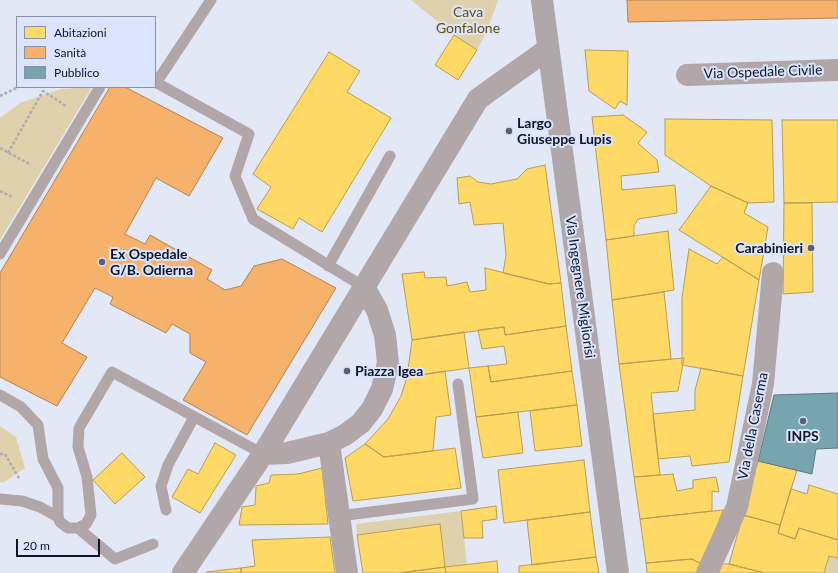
<!DOCTYPE html>
<meta charset="utf-8">
<style>
body{margin:0}
#map{position:relative;width:838px;height:573px;overflow:hidden;background:#e2e8f5;font-family:Lato,sans-serif}
canvas{display:block}
.legend{position:absolute;left:16px;top:16px;width:140px;height:72px;box-sizing:border-box;background:#dae4fd;border:1px solid #8992a9;margin:0;padding:5px 7px;list-style:none;font-size:12px;color:#0f162c}
.legend li{display:flex;align-items:center;gap:8px;height:20px}
.legend b{width:20px;border:1px solid #8992a9}
.scale{position:absolute;left:16px;top:539px;width:84px;height:18px;box-sizing:border-box;border:2px solid #0f162c;border-top:0;padding-left:5px;font-size:12px;line-height:14px;white-space:nowrap;color:#0f162c;-webkit-text-stroke:3px #dae4fd;paint-order:stroke}
</style>
<div id="map">
<canvas width="838" height="573"></canvas>
<ul class="legend">
<li><b style="height:11px;background:#ffd966"></b>Abitazioni</li>
<li><b style="height:11px;background:#f6b26b"></b>Sanità</li>
<li><b style="height:11px;background:#76a5af"></b>Pubblico</li>
</ul>
<div class="scale">20 m</div>
</div>
<script>
const context = document.querySelector('canvas').getContext('2d');
context.lineJoin = 'round';
function fillPath(path, color) { context.fillStyle = color; context.fill(path, 'evenodd'); }
const toPath = rows => new Path2D(rows.map(r => 'M' + r).join(''));
function trace(path, color, width, dash) { context.strokeStyle = color; context.lineWidth = width; context.lineCap = dash ? 'butt' : 'round'; context.setLineDash(dash || []); context.stroke(path); }
function write(font, color, halo, rows, align = 'center') {
  context.font = font + ' Lato,sans-serif'; context.lineWidth = 4; context.setLineDash([]); context.textBaseline = 'middle'; context.strokeStyle = halo; context.fillStyle = color; for (const [text, x, y, turn = 0] of rows) {
    context.save(); context.translate(x, y); context.rotate((+turn || 0) * Math.PI / 180); context.textAlign = isNaN(turn) ? turn : align; if (halo) context.strokeText(text, 0, 0); context.fillText(text, 0, 0); context.restore();
  }
}
fillPath(toPath([
 [411,0,498,0,488,28,477,50,454,35],
 [92,87,0,240,0,118,20,103,61,89],
 [0,426,16,437,25,468,3,483,0,482],
 [461,511,467,565,445,567,440,524,357,535,356,524],
 [829,556,838,558,838,573,824,573]
]), '#dfd1ac');
const homes = toPath([
 [454,35,477,50,458,80,435,65,454,35],
 [585,50,628,51,627,105,620,101,615,109,589,91,585,50],
 [329,52,360,71,347,92,391,118,322,232,299,218,293,229,257,209,271,187,253,174,329,52],
 [623,115,647,132,638,143,657,160,659,172,621,176,622,190,675,185,677,213,638,219,634,226,634,236,606,240,592,117,623,115],
 [665,119,772,120,774,202,748,203,711,186,665,155,665,119],
 [782,120,838,120,838,202,784,203,782,120],
 [545,165,561,283,549,284,503,273,506,255,503,223,474,225,470,202,459,204,457,178,470,176,478,182,491,184,517,179,527,169,545,165],
 [711,186,748,203,744,213,768,227,759,280,679,230,711,186],
 [784,203,812,203,813,292,783,294,784,203],
 [668,231,674,290,612,300,606,240,668,231],
 [689,249,717,264,723,257,759,280,743,376,682,365,682,298,689,249],
 [485,268,549,284,561,283,566,326,505,335,504,327,412,340,402,274,424,272,425,278,446,277,447,286,467,282,470,292,486,290,485,268],
 [664,292,671,359,619,364,612,300,664,292],
 [566,326,572,371,491,382,488,366,507,364,504,346,482,349,478,330,504,327,505,335,566,326],
 [464,332,469,368,407,377,412,340,464,332],
 [684,358,678,391,651,393,660,475,634,477,619,364,684,358],
 [488,366,491,382,572,371,577,405,476,417,469,368,488,366],
 [701,368,743,376,729,462,692,466,690,456,658,459,653,414,695,410,695,390,701,368],
 [445,371,451,415,436,417,433,451,384,457,365,444,388,419,401,396,407,377,445,371],
 [577,405,582,446,535,451,530,411,577,405],
 [518,412,523,453,483,458,476,417,518,412],
 [215,443,236,455,200,513,172,497,188,469,198,474,215,443],
 [365,444,384,457,455,448,461,488,353,501,345,458,365,444],
 [122,453,145,477,115,504,93,480,122,453],
 [584,460,590,512,504,523,498,470,584,460],
 [758,461,797,470,780,525,743,515,758,461],
 [322,468,328,524,239,525,242,507,255,505,256,486,269,483,271,475,298,474,322,468],
 [673,474,677,491,693,488,693,480,716,477,719,492,712,491,712,511,640,519,634,477,673,474],
 [809,485,838,494,838,540,799,528,795,539,778,533,791,489,807,494,809,485],
 [496,506,497,519,482,521,483,538,464,538,461,511,496,506],
 [723,510,703,565,692,559,646,563,640,519,723,510],
 [590,512,596,557,532,565,527,520,590,512],
 [743,515,780,525,778,533,795,539,799,528,838,540,838,558,829,556,824,573,765,573,729,564,743,515],
 [440,524,445,567,398,573,363,573,357,535,440,524],
 [330,537,335,573,241,573,241,568,255,566,252,540,330,537],
 [596,557,599,573,519,573,519,566,596,557],
 [692,559,703,565,699,573,647,573,646,563,692,559],
 [497,561,498,573,446,573,445,567,497,561],
 [717,564,729,564,764,573,712,573,717,564],
 [445,567,446,573,400,573,445,567],
 [241,568,241,573,206,573,207,572,241,568]
]);
fillPath(homes, '#ffd966');
trace(homes, '#b79e55', 1);
const health = toPath([
 [627,0,838,0,838,18,628,22,627,0],
 [110,87,125,87,223,138,189,196,156,178,125,234,145,244,150,235,212,270,207,279,225,290,241,286,254,266,282,259,336,288,247,435,183,400,206,362,190,353,190,334,172,324,166,333,110,304,113,297,95,288,62,343,87,357,57,406,0,377,0,273,110,87]
]);
fillPath(health, '#f6b26b');
trace(health, '#b18358', 1);
const public = toPath([
 [838,393,838,448,816,449,812,474,758,461,774,395,838,393]
]);
fillPath(public, '#76a5af');
trace(public, '#577a88', 1);
trace(toPath([
 [0,96,18,87],
 [0,148,31,165],
 [8,153,43,91,66,106],
 [0,191,12,197],
 [0,454,5,454,20,480]
]), '#b0acb4', 2.5, [3, 2]);
trace(toPath([
 [155,82,249,134,235,176,253,219,364,287],
 [156,83,211,0],
 [0,254,100,87],
 [328,266,390,156],
 [0,395,21,407,38,425,43,459,58,488,58,517,60,522,68,528,78,528],
 [0,499,22,501,40,507,58,517],
 [166,510,161,486,168,465,194,417],
 [339,516,473,499,458,384],
 [153,544,115,559,78,528,86,524,91,515,87,477,78,447,79,428,112,372,263,454]
]), '#b1a7a9', 11);
trace(toPath([
 [687,75,838,70],
 [329,443,347,573],
 [263,454,287,453,329,443,345,435,361,423,372,409,382,389,388,363,385,335,377,310,364,287],
 [183,573,263,454,478,99,548,49],
 [707,573,737,507,763,384,773,273]
]), '#b1a7a9', 22);
trace(toPath([
 [542,0,618,573]
]), '#afa7aa', 22);
for (const [x, y, r, color] of [
 [509,131,4,"#596072"],
 [811,248,4,"#596072"],
 [102,262,4,"#596072"],
 [347,371,4,"#596072"],
 [803,421,4,"#596072"]
]) { const dot = new Path2D(); dot.arc(x, y, r, 0, 2 * Math.PI); context.fillStyle = color; context.fill(dot); trace(dot, '#dae4fd', 1.5); }
write('14px', '#674f00', '#dae4fd', [
 ["Cava",468,12],
 ["Gonfalone",468,28]
]);
write('14px', '#0f162c', '#dae4fd', [
 ["Via Ospedale Civile",763,72,-2],
 ["Via Ingegnere Migliorisi",580,287,82],
 ["Via della Caserma",753,426,-79]
]);
write('bold 14px', '#0f162c', '#dae4fd', [
 ["Largo",517,123],
 ["Giuseppe Lupis",517,139],
 ["Carabinieri",803,248,"right"],
 ["Ex Ospedale",110,254],
 ["G/B. Odierna",110,270],
 ["Piazza Igea",355,371],
 ["INPS",803,436,"center"]
], 'left');
</script>
